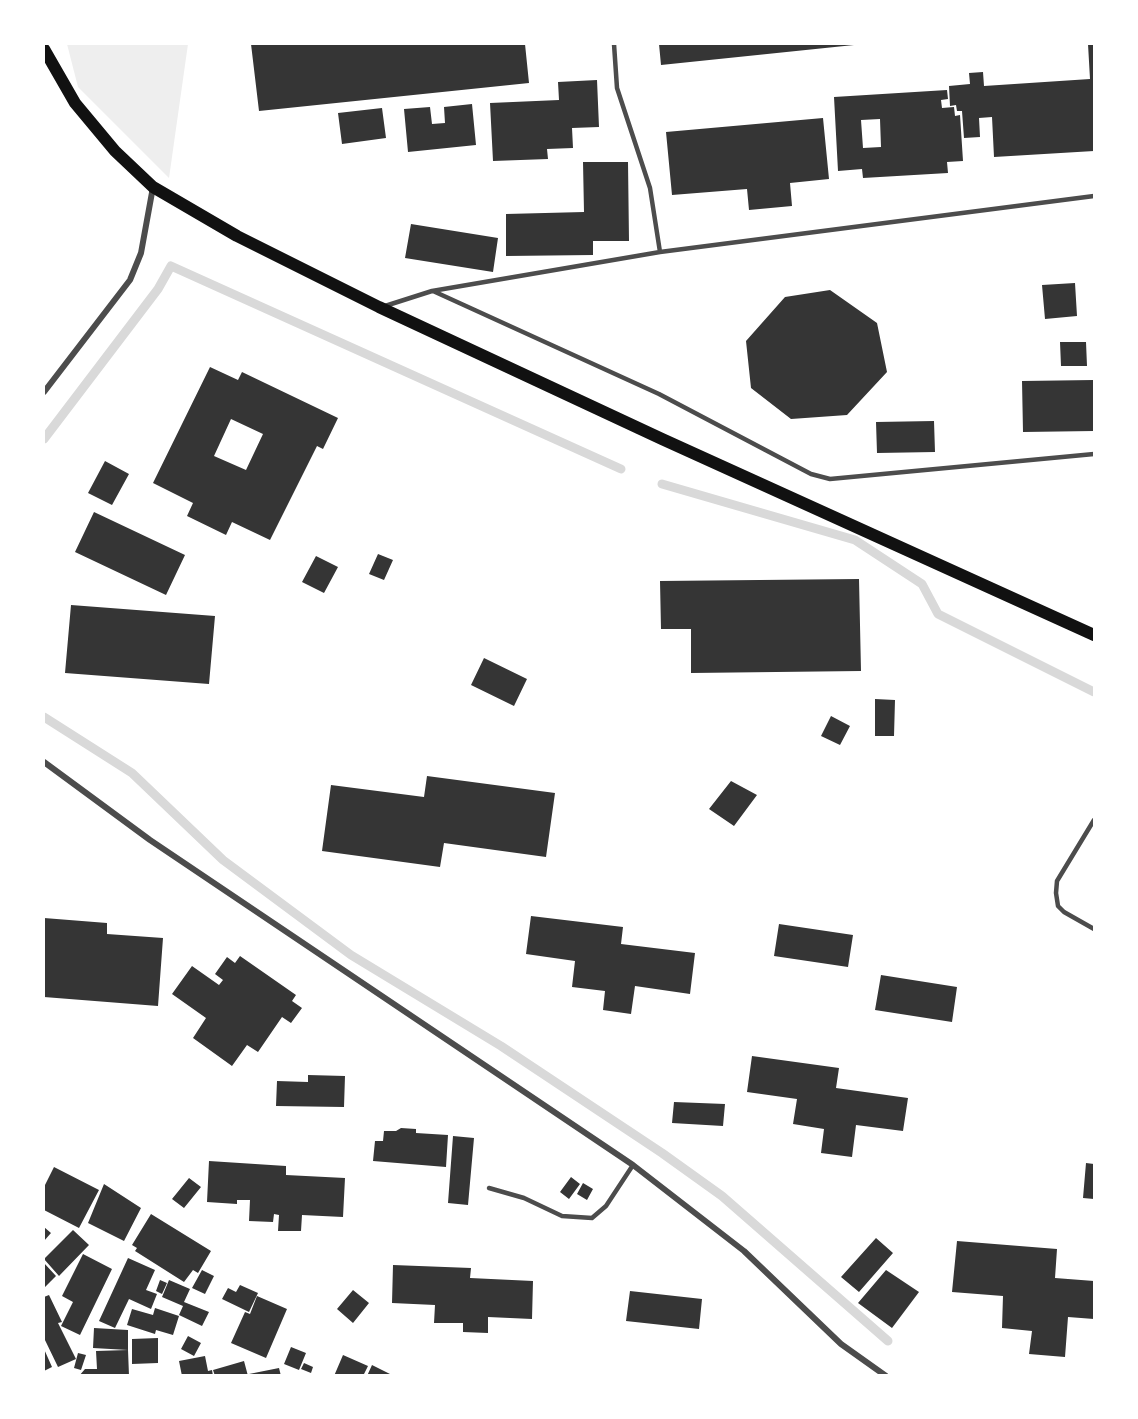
<!DOCTYPE html>
<style>
body{margin:0}
#map{position:relative;width:1138px;height:1419px;overflow:hidden;background:#fff;font-family:"Alegreya Sans",sans-serif}
canvas{display:block}
.frame{position:absolute;inset:0;border:45px solid #fff;pointer-events:none}
</style>
<div id="map">
<canvas width="1138" height="1419"></canvas>
<div class="frame"></div>
</div>
<script>
const context = document.querySelector('canvas').getContext('2d');
context.lineJoin = 'round';
function fillPath(path, color) { context.fillStyle = color; context.fill(path, 'evenodd'); }
const toPath = rows => new Path2D(rows.map(r => 'M' + r).join(''));
function trace(path, color, width, dash) { context.strokeStyle = color; context.lineWidth = width; context.lineCap = dash ? 'butt' : 'round'; context.setLineDash(dash || []); context.stroke(path); }
fillPath(toPath([
 [67,44,188,44,169,178,78,87]
]), '#eee');
trace(toPath([
 [44,439,158,289,171,266,621,469],
 [662,484,855,540,922,584,938,614,1094,692],
 [44,717,132,773,223,860,351,955,501,1046,662,1153,722,1196,888,1341]
]), '#d9d9d9', 9);
fillPath(toPath([
 [251,44,525,44,529,83,259,111],
 [659,44,854,44,854,45,661,65],
 [1088,44,1094,44,1094,151,994,157,992,117,979,118,980,137,964,138,962,111,957,111,956,105,950,106,949,86,970,84,969,73,983,72,984,86,1090,79],
 [597,80,599,127,572,128,573,148,547,149,548,159,493,161,490,103,559,100,558,82],
 [947,90,948,99,941,100,942,108,954,107,955,116,960,115,963,161,947,162,948,173,863,178,862,169,838,171,834,97],
 [880,119,881,147,863,148,861,120],
 [472,104,476,145,408,152,404,109,430,107,432,124,445,123,444,107],
 [382,108,386,138,342,144,338,113],
 [823,118,829,179,790,183,792,206,749,210,747,189,672,195,666,132],
 [583,162,628,162,629,241,593,241,593,255,506,256,506,214,584,212],
 [411,224,498,238,493,272,405,258],
 [1075,283,1077,316,1045,319,1042,285],
 [830,290,877,323,887,372,847,415,791,419,751,388,746,341,785,297],
 [1060,342,1086,342,1087,366,1061,366],
 [210,367,238,380,242,372,338,418,323,449,317,446,270,540,232,522,226,535,187,516,193,503,153,483],
 [231,419,263,434,246,470,214,456],
 [1094,380,1094,431,1023,432,1022,381],
 [934,421,935,452,877,453,876,422],
 [105,461,129,474,112,505,88,493],
 [94,512,185,555,166,595,75,552],
 [378,554,393,560,384,580,369,574],
 [316,556,338,567,324,593,302,582],
 [859,579,861,671,691,673,691,629,661,629,660,581],
 [71,605,215,616,209,684,65,673],
 [484,658,527,679,514,706,471,685],
 [875,699,895,700,894,736,875,736],
 [831,716,850,726,840,745,821,736],
 [427,776,555,793,546,857,444,843,440,867,322,851,331,785,424,797],
 [731,781,757,795,734,826,709,809],
 [531,916,623,927,621,944,695,953,690,994,635,986,631,1014,603,1010,605,991,572,987,575,961,526,954],
 [44,918,107,923,107,934,163,938,158,1006,44,997],
 [779,924,853,935,848,967,774,956],
 [240,956,296,995,292,1001,302,1008,291,1023,282,1017,258,1052,247,1045,232,1066,193,1038,206,1018,172,994,192,966,219,985,223,980,215,974,227,957,235,963],
 [881,975,957,987,952,1022,875,1010],
 [752,1056,839,1068,836,1088,908,1098,903,1131,856,1125,852,1157,821,1153,824,1129,793,1124,797,1099,747,1092],
 [308,1075,345,1076,344,1107,276,1106,277,1081,308,1082],
 [674,1102,725,1104,723,1126,672,1123],
 [401,1128,416,1129,416,1133,448,1135,446,1167,373,1161,375,1141,383,1141,384,1131,396,1131],
 [453,1136,474,1138,468,1205,448,1203],
 [209,1161,286,1166,286,1175,345,1178,343,1217,302,1215,301,1231,278,1231,279,1215,274,1214,273,1222,249,1221,250,1200,237,1200,237,1204,207,1202],
 [1086,1163,1094,1164,1094,1199,1083,1198],
 [54,1167,99,1190,79,1228,44,1210,44,1187],
 [571,1177,580,1184,569,1199,560,1192],
 [189,1178,201,1187,184,1208,172,1199],
 [583,1183,593,1189,587,1200,577,1194],
 [104,1184,141,1208,124,1241,88,1223],
 [151,1214,211,1251,198,1273,193,1270,184,1282,135,1251,137,1248,132,1245],
 [44,1227,51,1233,44,1241],
 [73,1230,89,1245,59,1276,44,1259],
 [876,1238,893,1253,859,1292,841,1277],
 [957,1241,1057,1249,1055,1278,1094,1281,1094,1319,1068,1317,1065,1357,1029,1354,1032,1331,1002,1328,1003,1296,952,1292],
 [83,1254,112,1269,80,1335,61,1326,73,1302,62,1296],
 [128,1258,155,1270,146,1290,157,1294,151,1309,129,1299,115,1328,99,1321],
 [44,1263,56,1276,44,1288],
 [393,1265,471,1268,470,1278,533,1281,532,1319,488,1317,488,1333,463,1332,463,1323,434,1323,435,1305,392,1303],
 [202,1270,214,1276,205,1294,192,1288],
 [886,1270,919,1292,892,1328,858,1303],
 [160,1280,167,1283,162,1294,156,1291],
 [169,1280,190,1289,184,1302,209,1312,202,1326,179,1315,183,1306,162,1297],
 [240,1285,258,1293,249,1312,222,1299,228,1288,236,1292],
 [353,1290,369,1303,353,1323,337,1309],
 [630,1291,702,1299,699,1329,626,1321],
 [49,1295,62,1322,58,1323,76,1359,58,1367,44,1338,44,1297],
 [257,1296,287,1309,266,1358,231,1343,245,1312,250,1314],
 [155,1308,179,1316,173,1335,156,1330,155,1334,127,1325,132,1309,153,1315],
 [94,1328,128,1330,128,1350,93,1348],
 [188,1336,201,1343,194,1356,181,1349],
 [158,1338,158,1363,132,1364,132,1339],
 [291,1347,306,1353,299,1370,284,1364],
 [44,1349,52,1367,44,1371],
 [128,1350,129,1376,79,1376,85,1369,97,1369,96,1351],
 [78,1353,86,1355,81,1370,74,1368],
 [343,1355,368,1366,363,1376,334,1376],
 [205,1356,208,1371,212,1370,213,1376,182,1376,179,1361],
 [244,1361,248,1376,215,1376,213,1370],
 [304,1363,313,1367,311,1373,301,1369],
 [372,1365,394,1376,367,1376],
 [279,1368,281,1376,249,1376,249,1374]
]), '#353535');
trace(toPath([
 [614,44,617,88,650,188,660,252],
 [433,291,659,394,811,474,830,479,1094,454],
 [385,306,432,291,660,252,1094,196],
 [1094,820,1057,881,1056,893,1058,906,1064,912,1094,929],
 [489,1188,524,1198,562,1216,592,1218,606,1206,633,1165]
]), '#4c4c4c', 4.5);
trace(toPath([
 [44,392,130,280,141,253,153,187],
 [44,762,150,840,633,1165,744,1251,841,1344,886,1376]
]), '#4c4c4c', 6);
trace(toPath([
 [44,49,75,103,115,151,153,187,237,236,379,307,662,439,1094,635]
]), '#111', 12);
</script>
